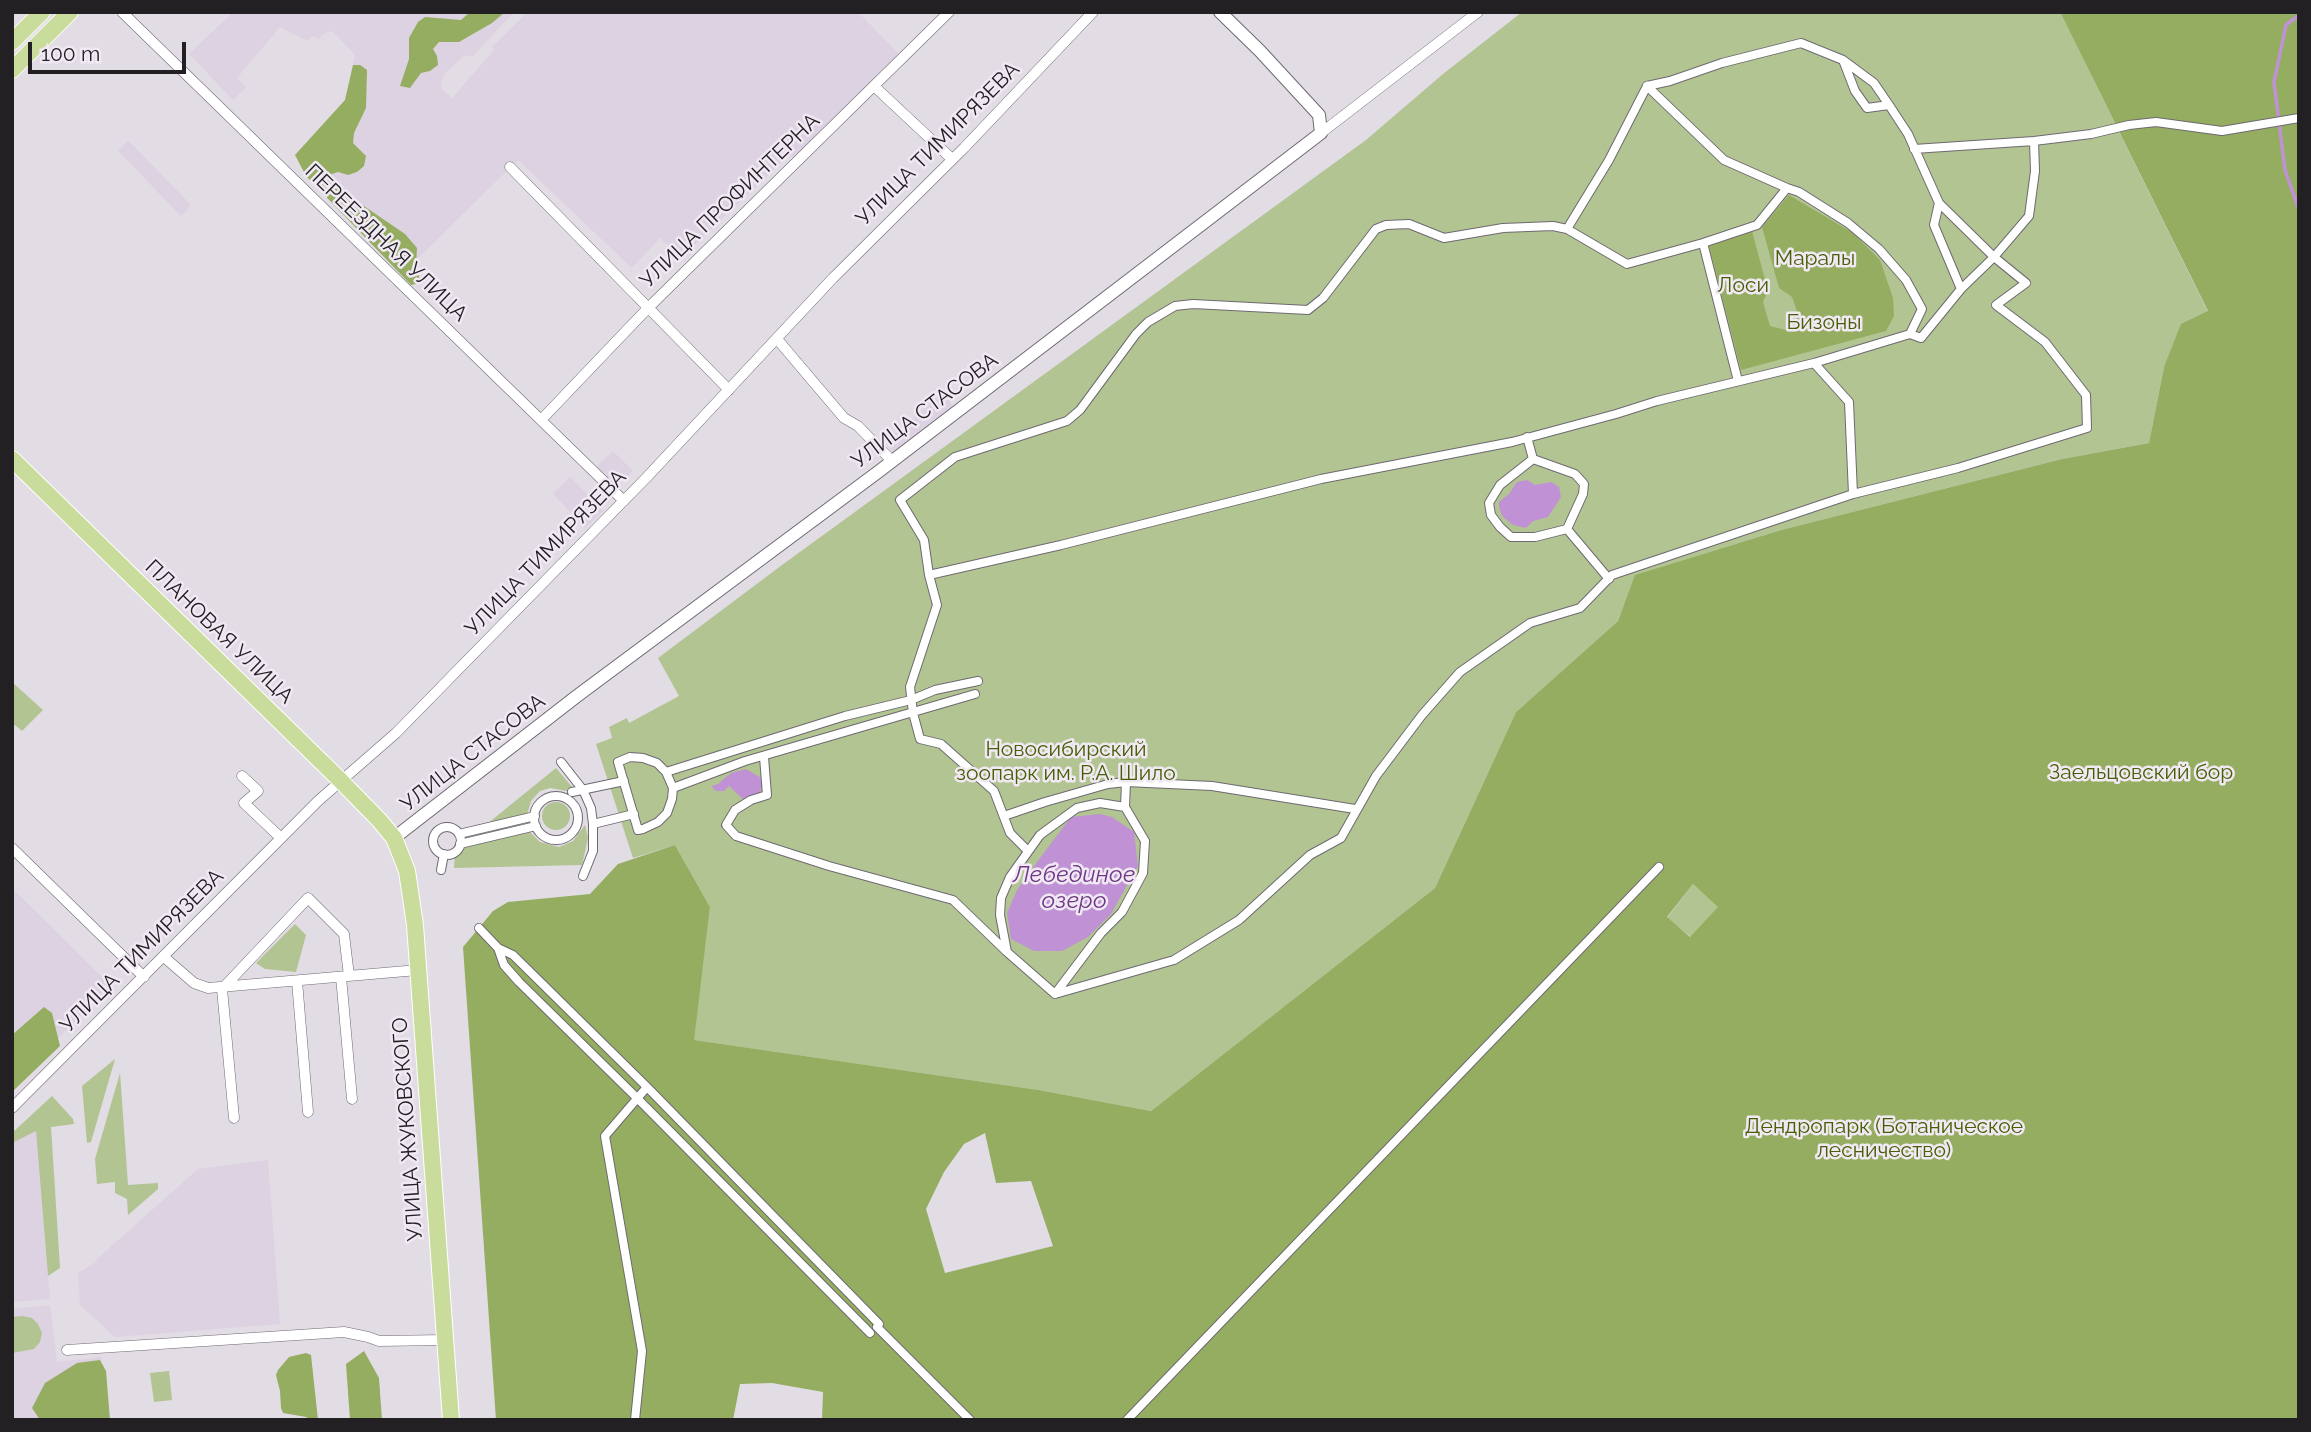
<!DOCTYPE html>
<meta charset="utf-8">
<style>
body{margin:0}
#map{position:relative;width:2311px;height:1432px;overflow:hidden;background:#e2dce5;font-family:Raleway,sans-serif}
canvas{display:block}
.frame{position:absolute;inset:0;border:14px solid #232024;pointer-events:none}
.scale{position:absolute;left:28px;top:42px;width:158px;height:32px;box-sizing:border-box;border:4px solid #232024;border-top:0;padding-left:9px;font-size:21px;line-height:24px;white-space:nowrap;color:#232024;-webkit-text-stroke:5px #f0e9f3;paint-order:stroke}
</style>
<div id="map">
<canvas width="2311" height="1432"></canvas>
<div class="frame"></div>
<div class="scale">100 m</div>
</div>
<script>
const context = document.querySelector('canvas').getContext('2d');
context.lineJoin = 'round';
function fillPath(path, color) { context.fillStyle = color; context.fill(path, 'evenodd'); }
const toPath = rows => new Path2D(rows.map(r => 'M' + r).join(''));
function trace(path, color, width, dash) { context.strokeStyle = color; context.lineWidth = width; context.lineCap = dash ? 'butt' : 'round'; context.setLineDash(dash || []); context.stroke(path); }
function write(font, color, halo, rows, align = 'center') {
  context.font = font + ' Raleway,sans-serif'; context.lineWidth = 5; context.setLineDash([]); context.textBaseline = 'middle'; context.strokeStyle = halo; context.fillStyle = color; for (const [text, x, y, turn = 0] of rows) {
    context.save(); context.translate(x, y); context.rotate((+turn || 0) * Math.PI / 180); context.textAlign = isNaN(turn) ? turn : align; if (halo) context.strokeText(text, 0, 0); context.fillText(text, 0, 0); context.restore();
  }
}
fillPath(toPath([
 [233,12,514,12,472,57,465,55,446,72,441,83,441,88,452,98,494,50,492,47,528,12,858,12,899,54,800,155,787,157,682,257,660,238,632,268,518,160,409,267,295,155,345,100,355,55,333,32,328,31,318,39,312,36,308,41,280,27,237,78,246,88,233,100,189,54],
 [128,140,191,205,181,216,118,151],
 [943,393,953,406,894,454,885,442],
 [613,451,633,471,616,487,596,467],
 [570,477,604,511,585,528,553,494],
 [12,888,110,985,12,1086],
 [36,1130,50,1299,12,1302,12,1143],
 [268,1160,280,1324,115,1337,80,1305,78,1273,95,1263,97,1259,198,1169],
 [50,1305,57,1362,101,1357,106,1420,12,1420,12,1309]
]), '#ddd2e2');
fillPath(toPath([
 [1522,12,2060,12,2208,312,2164,367,2149,443,2062,459,1781,530,1636,575,1618,621,1516,712,1435,888,1151,1111,1039,1090,693,1040,710,907,675,845,633,858,596,744,612,738,609,727,627,718,629,723,679,696,658,658,782,565,1366,140,1443,74],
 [12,682,43,710,22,731,15,725,12,726],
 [556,768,573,788,572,792,550,788,540,791,531,801,527,815,487,824],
 '542 816a14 14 0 1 1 28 0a14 14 0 1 1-28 0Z',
 [585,825,588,838,582,865,454,868,455,855,466,847,529,831,540,842,559,847,573,841],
 [1693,884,1719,907,1691,937,1667,918],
 [295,924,306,935,296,972,265,969,256,963],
 [115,1059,91,1142,87,1143,82,1086],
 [120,1073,128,1185,158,1183,158,1189,128,1215,127,1199,115,1193,115,1182,97,1184,95,1159],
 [52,1096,73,1119,74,1124,51,1127,60,1268,48,1276,36,1131,12,1143,12,1133],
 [22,1316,32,1318,38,1324,42,1333,40,1342,34,1349,12,1353,12,1317],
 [169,1371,172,1400,154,1402,150,1373]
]), '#b2c492');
fillPath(toPath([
 [470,12,505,12,492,23,459,42,439,42,433,49,437,56,438,65,430,71,421,73,410,88,400,86,409,59,409,38,418,22,425,17,461,20],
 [2060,12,2299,12,2299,1420,822,1420,823,1392,772,1383,740,1384,733,1420,496,1420,463,947,493,911,508,902,590,894,618,864,675,845,710,907,694,1040,1039,1090,1151,1111,1435,888,1516,712,1618,621,1635,575,1781,530,2062,459,2149,443,2164,367,2181,324,2208,311],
 [1693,884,1718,907,1690,937,1667,917],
 [985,1133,996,1183,1031,1181,1053,1246,945,1273,926,1209,944,1172,964,1144],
 [353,65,360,65,367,70,366,108,354,133,353,143,366,156,364,166,357,172,348,175,338,172,329,175,358,202,405,234,417,248,416,265,421,283,411,285,306,176,295,155,345,100],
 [1789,195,1853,233,1880,260,1893,298,1894,316,1886,331,1741,370,1709,246,1752,231,1768,291,1763,302,1770,326,1786,330,1798,320,1796,308,1792,297,1779,288,1762,227],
 [44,1007,52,1013,60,1046,12,1092,12,1035],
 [364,1351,379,1378,382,1420,350,1420,346,1364],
 [306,1353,311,1355,318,1420,309,1420,306,1417,283,1413,281,1408,280,1391,276,1375,278,1370,289,1357],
 [100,1360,106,1371,110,1420,40,1420,32,1408,45,1383,77,1363]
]), '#95ad60');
fillPath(toPath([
 [1527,480,1535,485,1551,482,1559,487,1561,497,1548,517,1533,521,1526,528,1513,525,1502,516,1499,507,1499,502,1509,494,1517,482],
 [746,769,763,779,760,794,744,800,729,786,724,791,716,791,711,786,718,784,731,773],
 [1100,814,1112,817,1134,832,1138,866,1111,914,1088,937,1062,951,1034,951,1011,939,1007,913,1017,890,1040,858,1071,817]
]), '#c092d5');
trace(toPath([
 [2299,15,2286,25,2274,82,2285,170,2299,210]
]), '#c092d5', 3.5);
const pedestrian = toPath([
 [1647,86,1670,81,1722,63,1801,43,1843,60,1855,91,1867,108,1889,105,1874,83,1843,60],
 [1647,86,1724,160,1787,188],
 [1914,149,2034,141,2091,134,2129,125,2156,122,2222,131,2299,118],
 [1567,229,1609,160,1647,86],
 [1961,289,1994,257,2029,216,2035,171,2034,141],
 [1738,381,1703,243,1757,225,1787,188,1799,192,1848,223,1879,249,1906,280,1922,309,1910,334],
 [1527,437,1533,459,1575,474,1584,484,1583,494,1567,529,1535,537,1511,537,1500,527,1491,515,1489,503,1500,485,1533,459],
 [1853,494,1958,468,2087,428,2086,395,2045,342,1996,305,2026,283,1994,257,1939,203],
 [1567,529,1609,579],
 [929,575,924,540,900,500,955,457,1067,421,1080,410,1136,334,1148,322,1175,306,1193,304,1308,310,1323,298,1376,229,1386,225,1409,224,1444,238,1503,228,1553,226,1567,229,1627,264,1703,243],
 [630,757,643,758,657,763,666,772,673,788,672,799,667,813,658,822,643,829,638,830,618,762,630,757],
 [764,757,767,795,751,800,735,810,726,825,736,836,829,866,953,900,1006,951],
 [561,762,583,790,591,808,593,824,593,851,583,876],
 [666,772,845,716,911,700,935,690,978,681],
 [673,788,745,761,975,694],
 [572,792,624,781],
 '534 818a22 22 0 1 1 44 0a22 22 0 1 1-44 0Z',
 [1100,803,1125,807,1145,841,1143,873,1122,912,1101,933,1055,994,1007,952,1000,915,1001,898,1010,877,1040,835,1077,808,1100,803],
 [1125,807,1126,782],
 [1004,816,1045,802,1108,784,1126,782,1212,786,1355,809],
 [593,824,634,814],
 '433 841a14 14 0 1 1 28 0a14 14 0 1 1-28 0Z',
 [459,834,535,816],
 [460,844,536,826],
 [1028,851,1010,833,994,791,941,744,920,739,913,713,910,687,937,605,929,575,1061,545,1321,479,1512,442,1616,414,1657,401,1814,363,1910,334,1921,338,1961,289,1934,225,1939,203,1908,134,1889,105],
 [441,870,444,854],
 [479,928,498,948,504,965,519,982,636,1097,870,1333],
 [498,948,513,955,647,1087,605,1136,642,1351,635,1420],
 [1055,994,1174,960,1239,920,1310,855,1341,838,1376,776,1422,715,1460,672,1530,623,1580,608,1612,575,1853,494,1849,402,1814,363],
 [647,1087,879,1324],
 [877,1327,970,1420],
 [1127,1420,1659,867]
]);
const minor = toPath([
 [122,12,624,501],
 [875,87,952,159],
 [1321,133,1478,12],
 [510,167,729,390],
 [777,339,844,418,858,426,892,461],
 [541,420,648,308,949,12],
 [242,776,258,791,244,803,281,838],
 [12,848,144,977],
 [164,957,194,983,208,988,418,970],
 [341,977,352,1099],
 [297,981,308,1112],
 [12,1108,318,801,396,733,647,477,833,278,964,148,1093,12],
 [234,1118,222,989,308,898,344,934,349,976],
 [67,1350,344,1332,368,1337,379,1341,444,1340]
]);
const tertiary = toPath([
 [394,838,577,696,878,472,1321,133,1319,115,1260,51,1220,12]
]);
const primary = toPath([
 [12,42,42,12],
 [12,70,70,12],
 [12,459,340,780,380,821,394,838,407,871,415,925,451,1420]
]);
trace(pedestrian, '#6e6971', 10);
trace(minor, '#6e6971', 11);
trace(tertiary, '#6e6971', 14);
trace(primary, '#fff', 18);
trace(pedestrian, '#fff', 8);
trace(minor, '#fff', 10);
trace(tertiary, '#fff', 12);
trace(primary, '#c9dc9b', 16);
write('21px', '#232024', '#f0e9f3', [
 ["УЛИЦА ТИМИРЯЗЕВА",938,144,-45],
 ["УЛИЦА ПРОФИНТЕРНА",730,201,-44],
 ["ПЕРЕЕЗДНАЯ УЛИЦА",386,243,44],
 ["УЛИЦА СТАСОВА",925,411,-37],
 ["УЛИЦА ТИМИРЯЗЕВА",546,553,-46],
 ["ПЛАНОВАЯ УЛИЦА",219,632,44],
 ["УЛИЦА СТАСОВА",473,753,-38],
 ["УЛИЦА ТИМИРЯЗЕВА",142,951,-45],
 ["УЛИЦА ЖУКОВСКОГО",408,1129,-94]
]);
write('21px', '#495e04', '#f0e9f3', [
 ["Маралы",1815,259],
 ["Лоси",1743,286],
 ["Бизоны",1824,323],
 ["Новосибирский",1066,750],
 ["зоопарк им. Р.А. Шило",1066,774],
 ["Заельцовский бор",2141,773],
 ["Дендропарк (Ботаническое",1884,1127],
 ["лесничество)",1884,1151]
]);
write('italic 23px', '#6f3787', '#f0e9f3', [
 ["Лебединое",1074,875],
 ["озеро",1074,901]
]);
</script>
